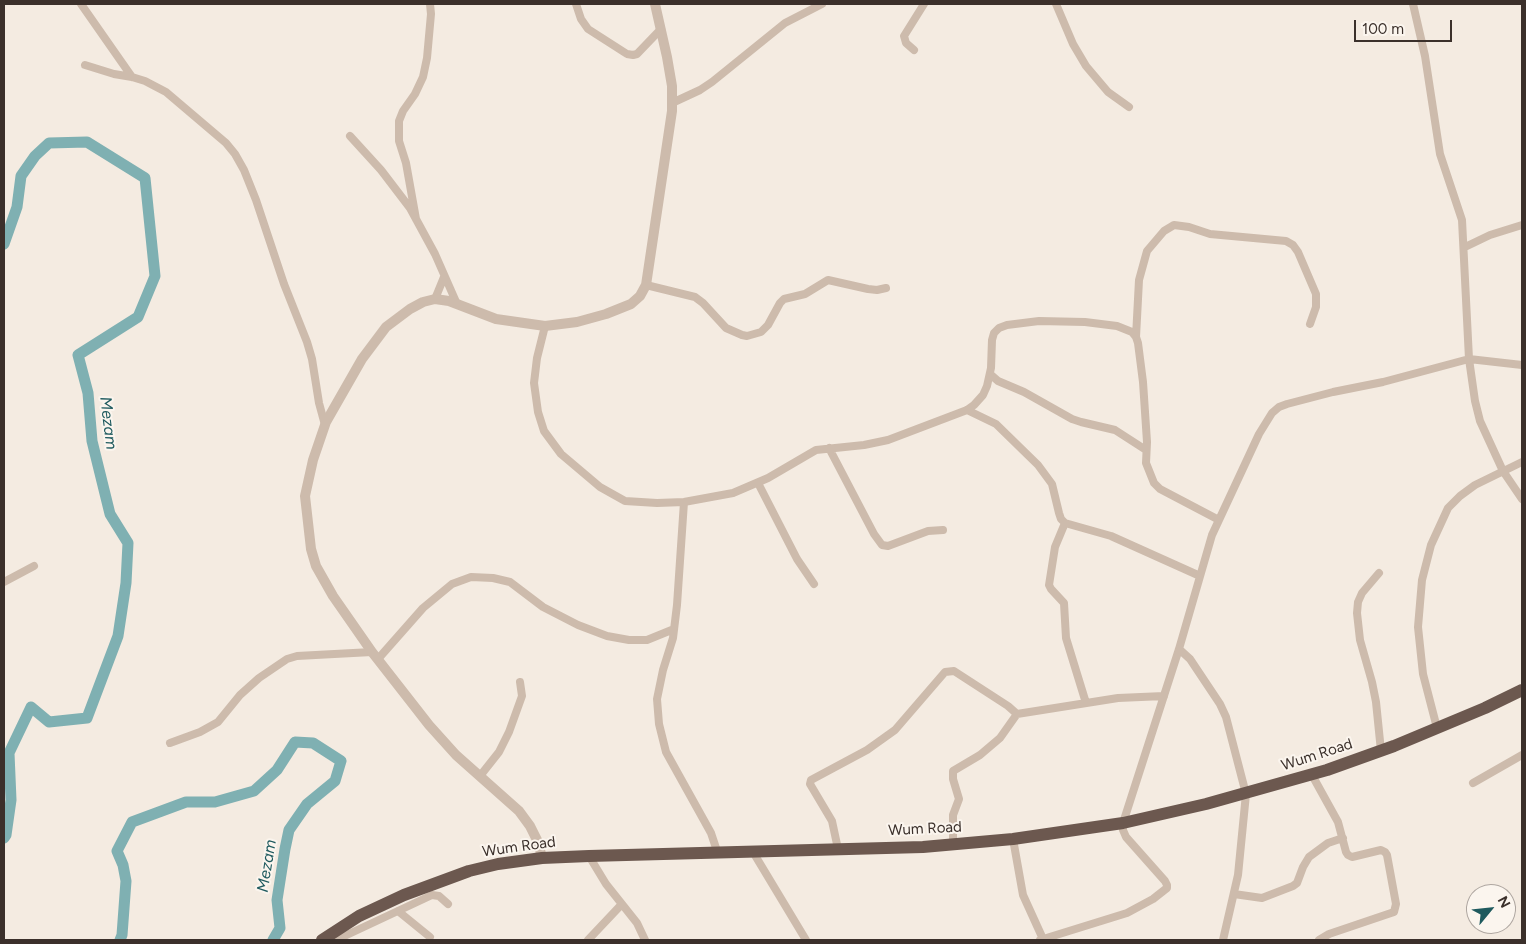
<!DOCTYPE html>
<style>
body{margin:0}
#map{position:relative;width:1526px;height:944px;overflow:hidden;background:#f4ebe1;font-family:Figtree,sans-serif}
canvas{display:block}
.frame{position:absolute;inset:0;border:5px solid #3b302b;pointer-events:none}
.north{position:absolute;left:1466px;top:884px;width:50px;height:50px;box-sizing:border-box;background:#fbf5ee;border:1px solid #aea6a0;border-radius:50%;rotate:62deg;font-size:14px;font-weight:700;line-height:20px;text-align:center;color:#3b302b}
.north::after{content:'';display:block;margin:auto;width:18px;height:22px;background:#1f5a5e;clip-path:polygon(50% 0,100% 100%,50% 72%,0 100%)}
.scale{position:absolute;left:1354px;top:20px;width:98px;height:22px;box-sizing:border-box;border:2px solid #3b302b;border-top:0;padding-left:6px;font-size:15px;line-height:18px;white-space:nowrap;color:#3b302b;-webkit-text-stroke:4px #fbf5ee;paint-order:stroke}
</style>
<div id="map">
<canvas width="1526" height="944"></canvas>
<div class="frame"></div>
<div class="north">N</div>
<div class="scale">100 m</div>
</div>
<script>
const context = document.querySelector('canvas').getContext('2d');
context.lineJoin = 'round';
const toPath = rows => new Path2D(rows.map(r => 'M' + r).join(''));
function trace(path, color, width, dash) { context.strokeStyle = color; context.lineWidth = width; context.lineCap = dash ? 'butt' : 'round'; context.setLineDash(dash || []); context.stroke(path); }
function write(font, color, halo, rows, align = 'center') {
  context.font = font + ' Figtree,sans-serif'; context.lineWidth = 4; context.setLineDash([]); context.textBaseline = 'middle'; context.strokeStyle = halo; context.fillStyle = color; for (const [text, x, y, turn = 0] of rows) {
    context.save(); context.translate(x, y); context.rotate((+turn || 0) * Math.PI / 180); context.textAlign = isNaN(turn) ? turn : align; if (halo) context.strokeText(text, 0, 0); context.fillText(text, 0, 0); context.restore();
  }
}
trace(toPath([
 [4,244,17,207,21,176,35,156,49,143,87,142,145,178,155,276,138,317,78,355,88,393,92,441,110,514,128,543,126,583,118,636,87,718,49,722,31,707,9,753,11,800,6,835,4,838],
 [120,940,122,935,126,881,123,865,117,851,132,822,186,802,215,802,254,791,277,770,295,742,313,743,341,761,335,781,307,804,289,830,285,849,277,900,280,928,273,940]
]), '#7fb0b2', 11);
trace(toPath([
 [81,4,132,77],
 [576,4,581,19,588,29,627,54,633,55,637,54,661,29],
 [1056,4,1073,44,1086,66,1108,92,1129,107],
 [1413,4,1425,56,1440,154,1462,220,1469,359,1475,401,1480,421,1503,471,1522,499],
 [914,50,906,43,904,36,924,4],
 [85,65,114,74,132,77,145,81,166,92,226,143,235,154,244,170,256,200,284,284,307,342,312,359,319,403,325,425],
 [672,103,700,90,712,82,785,23,822,4],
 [350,136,381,170,410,208,435,254,457,304],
 [416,219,406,163,399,141,399,121,403,111,415,94,423,77,427,58,431,14,430,4],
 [1465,247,1490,235,1522,225],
 [646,285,695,297,703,303,726,328,742,335,747,336,761,332,768,325,780,303,784,299,805,294,828,280,868,289,877,290,886,288],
 [435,299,444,277],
 [545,326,537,358,534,383,538,412,544,431,561,454,600,487,625,501,657,503,684,502,733,493,768,478,816,450,864,445,888,440,967,410,974,405,983,395,987,386,991,368,992,340,994,333,999,328,1007,325,1039,321,1085,322,1117,326,1132,332,1136,337],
 [990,374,998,381,1024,392,1072,419,1081,422,1115,430,1146,450],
 [967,410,996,424,1038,465,1052,484,1059,513,1061,519,1065,523,1111,536,1200,576],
 [829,448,874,534,882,545,888,546,928,531,943,530],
 [758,483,797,559,814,584],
 [684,502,677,605,673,638,663,670,657,699,659,724,666,752,711,833,718,854],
 [1219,520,1160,489,1154,483,1146,463,1147,442,1143,382,1138,343,1136,337,1139,280,1147,251,1164,231,1174,225,1189,227,1210,234,1286,241,1293,245,1298,252,1316,294,1316,307,1310,324],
 [1065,523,1055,547,1049,585,1051,589,1064,603,1066,638,1086,703],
 [1379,573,1362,593,1358,602,1357,613,1360,640,1372,682,1376,702,1381,751],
 [4,582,34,566],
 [1179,649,1190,659,1220,704,1226,717,1246,794,1238,875,1223,940],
 [378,659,423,608,452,584,471,577,493,578,510,582,543,607,578,625,607,636,629,640,647,640,674,629],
 [1437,728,1423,674,1418,627,1422,580,1431,545,1448,508,1460,496,1475,485,1522,462],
 [170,743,200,732,218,722,240,695,259,678,287,659,297,656,372,652],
 [1312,775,1338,822,1346,852,1348,855,1352,857,1381,850,1385,852,1387,855,1396,904,1394,912,1329,934,1319,940],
 [480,776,499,752,509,732,522,696,520,682],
 [1473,783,1522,755],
 [1013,839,1023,895,1043,939],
 [953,844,953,815,959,799,953,779,953,771,980,755,1000,738,1017,714,1118,698,1164,696],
 [838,849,832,821,810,784,811,780,867,750,895,730,945,672,954,671,1008,706,1017,714],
 [753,852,806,940],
 [589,856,606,884,637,923,645,940],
 [1234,894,1262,898,1293,886,1297,883,1303,867,1309,857,1328,843,1343,838],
 [398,911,430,937],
 [336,940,432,895,439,896,448,904],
 [588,940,621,905],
 [1040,940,1127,913,1153,899,1167,888,1167,885,1165,881,1126,837,1123,830,1123,823,1179,649,1212,535,1259,434,1272,413,1279,407,1287,404,1333,392,1383,382,1469,359,1522,365]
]), '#cdbbac', 8);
trace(toPath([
 [542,858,538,842,530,826,519,811,456,755,429,725,372,652,333,596,316,566,311,549,305,496,313,460,326,422,362,359,386,327,410,309,423,302,435,299,449,301,496,319,545,326,577,322,606,314,631,304,640,296,646,285,672,111,672,86,667,57,655,4]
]), '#cdbbac', 10);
trace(toPath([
 [322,940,359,916,404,895,469,871,498,864,542,858,589,856,923,847,1013,839,1123,823,1206,804,1327,770,1394,746,1485,708,1522,690]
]), '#6c584f', 12);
write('15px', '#3b302b', '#fbf5ee', [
 ["Wum Road",1317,755,-18],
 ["Wum Road",925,829,-3],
 ["Wum Road",519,847,-8]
]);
write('italic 16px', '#1f5a5e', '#fbf5ee', [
 ["Mezam",108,423,83],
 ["Mezam",267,866,-81]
]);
</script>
